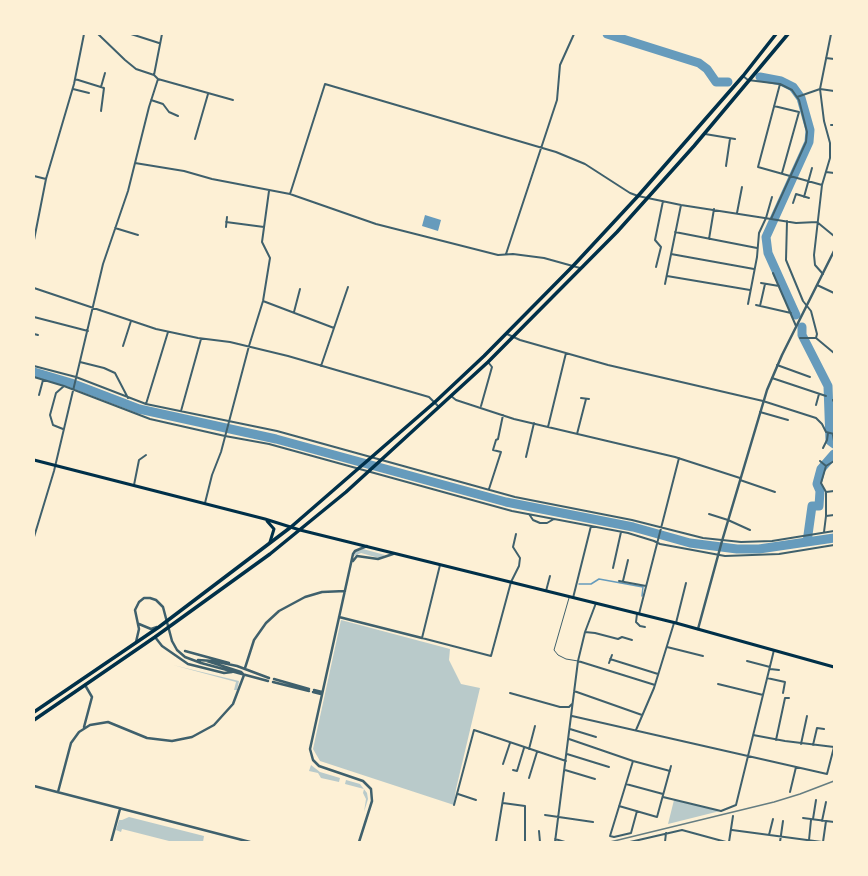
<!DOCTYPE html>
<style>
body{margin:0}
#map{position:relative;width:868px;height:876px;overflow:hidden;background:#fdf0d5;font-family:Ubuntu,sans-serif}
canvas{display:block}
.frame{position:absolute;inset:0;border:35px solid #fdf0d5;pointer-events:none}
</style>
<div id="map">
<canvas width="868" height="876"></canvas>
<div class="frame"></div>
</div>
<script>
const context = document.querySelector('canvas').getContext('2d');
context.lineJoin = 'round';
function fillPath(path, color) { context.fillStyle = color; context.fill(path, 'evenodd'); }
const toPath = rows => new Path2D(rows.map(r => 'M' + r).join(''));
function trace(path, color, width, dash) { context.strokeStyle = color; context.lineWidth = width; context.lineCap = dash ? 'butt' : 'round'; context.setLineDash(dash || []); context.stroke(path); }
fillPath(toPath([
 [363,549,385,555,379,558,361,553,354,556,355,552],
 [341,620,450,649,449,660,461,684,480,688,456,789,454,805,320,761,313,749],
 [173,665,239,681,237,690,234,690,236,682],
 [311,765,320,772,340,778,339,782,321,778,318,773,309,771],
 [346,780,360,784,367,793,368,799,364,812,366,799,363,793,364,789,345,784],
 [674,800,720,811,668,824],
 [129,817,204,836,203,842,173,842,122,829,121,832,116,830,119,820,122,820]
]), '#b9caca');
fillPath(toPath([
 [425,215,441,220,438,231,422,226]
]), '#669bbc');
trace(toPath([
 [579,584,591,584,599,579,643,587,642,596]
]), '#669bbc', 1.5);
trace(toPath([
 [607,34,699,63,707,69,716,82,728,82],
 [760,77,781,81,793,87,801,98,810,130,809,142,766,237,768,253,796,315],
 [802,327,802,335,828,386,830,441,834,444],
 [34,372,71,383,139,409,276,439,506,502,633,527,690,543,737,549,759,549,834,538],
 [807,542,812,506,819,506,820,491,817,484,821,469,834,454]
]), '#669bbc', 9);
trace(toPath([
 [569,598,554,650,558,655,566,659,578,661]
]), '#3f606c', 1);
trace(toPath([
 [131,34,159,43],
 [826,58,834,59],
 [154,75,162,34],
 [743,76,748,80,780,84,792,90,799,100,807,132,806,142,771,219],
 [75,79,104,88,101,111],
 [158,79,233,100],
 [780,84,758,167,822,185],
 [101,87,105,73],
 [73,89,89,93],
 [797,97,820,89,834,91],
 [151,100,163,104,169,112,178,116],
 [774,106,799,112,782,173],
 [831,125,834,125],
 [705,134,735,139],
 [195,139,208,94],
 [135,163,184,171,212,179,290,194,376,224,498,255,513,254,544,258,580,268],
 [726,166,730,139],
 [826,172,834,173],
 [34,176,46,179],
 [290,194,325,84,556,152,585,164,630,193,638,196,681,205,771,219,796,223,817,222,834,236],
 [804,197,812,168],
 [793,203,796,194,809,198],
 [737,213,742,187],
 [787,221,786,260,803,301,811,311,817,334,816,338,834,353],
 [226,222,264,227],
 [226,227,227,217],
 [115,228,138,235],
 [675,232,757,248],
 [709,239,714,209],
 [34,240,46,179,74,84,84,34],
 [506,254,557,100,560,65,574,34],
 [671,254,754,269],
 [656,267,661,247,655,240,663,201],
 [773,273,796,326],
 [823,274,815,265,814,255,822,185,830,158,830,143,824,121,820,89,831,34],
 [667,276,750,290],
 [761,283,779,286],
 [665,284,681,205],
 [817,285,834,293],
 [34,288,156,329,198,338,230,342,288,356,429,397,439,407],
 [263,301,334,328],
 [748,304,757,257,759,233,766,218,772,197],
 [756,305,791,313],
 [760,306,765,284],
 [294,312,300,289],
 [34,317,88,331],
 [34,334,38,335],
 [507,334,520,340,608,365,763,401,816,418,822,424,826,432,834,434],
 [800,338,816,338],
 [123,346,131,321],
 [80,362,104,368,115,373,128,398],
 [777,365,810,377],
 [34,366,76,377,146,404,277,431,515,497,632,520,703,538,741,542,772,541,834,531],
 [321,366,348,287],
 [34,377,64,386,150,419,225,436,269,444,512,511,628,533,654,541,660,544,725,556,779,554,834,545],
 [772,378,826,396],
 [39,395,43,380],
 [451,396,456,400,514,419,675,457,740,478],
 [581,398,589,399],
 [833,400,834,402],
 [146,404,168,332],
 [816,405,819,394],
 [481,406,492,367,488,362],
 [181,411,201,339],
 [760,412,788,420],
 [548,427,566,353],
 [63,429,53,425,50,415,56,393,64,386],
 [577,434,586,399],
 [833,435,834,441],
 [823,448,827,440,828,433],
 [526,457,534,423],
 [820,461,826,466],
 [740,480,775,492],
 [134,485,139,460,146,455],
 [489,489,501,452,493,450,496,440,498,439,503,415],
 [826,492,834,491],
 [205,503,212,475,221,452,249,346,263,301,270,258,262,242,269,191],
 [529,514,533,520,540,523,547,523,554,519],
 [709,514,728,520,750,530],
 [826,516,834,515],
 [824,532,826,516,826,492,821,483,826,466,834,461],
 [34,537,54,471,103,264,128,191,149,107,158,79,154,75,136,69,125,60,98,34],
 [440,565,422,638,491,656,511,582,519,566,520,558,513,547,516,534],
 [613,568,621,532],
 [619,581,646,586],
 [623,581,628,560],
 [546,591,550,576],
 [573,598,591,526],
 [637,614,636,622,640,626,645,627],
 [639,614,679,458],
 [676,623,686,583],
 [585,632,595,633,618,639,622,637,632,640],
 [667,647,703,656],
 [610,659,658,674],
 [578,661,655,685],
 [747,661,770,667],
 [609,663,612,655],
 [770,669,779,670],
 [767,678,785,682,783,693],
 [718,684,763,695],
 [574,691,642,715],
 [510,693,560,707,569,707,572,704],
 [572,716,827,774,834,747],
 [570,729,596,737],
 [636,730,654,688,674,623],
 [753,735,785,741,834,747],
 [569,739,633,761,670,771],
 [776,740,785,698,789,698],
 [801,744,807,716],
 [813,745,817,728,824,729],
 [529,749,535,726],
 [567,754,609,767],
 [633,761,610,836,614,837,631,833,637,811],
 [503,764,510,743],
 [513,770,517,771,524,748],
 [565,770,595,779],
 [529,778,537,752],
 [626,784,663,794],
 [790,792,796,767],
 [458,794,476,800],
 [663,797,721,811,736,805,774,650],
 [503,803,525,806,525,842],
 [454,805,474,730,566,761],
 [619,806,657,817,671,766],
 [545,815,593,822],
 [803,818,834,822],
 [813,819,816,800],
 [822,821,826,802],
 [732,830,822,842],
 [539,831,540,842],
 [769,835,773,819],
 [555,839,565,842],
 [809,840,811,820],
 [496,842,504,793],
 [555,842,578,661,585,632,596,603],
 [630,842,682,830,726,842],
 [665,842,666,833],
 [729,842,733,816],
 [780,842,783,821],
 [823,842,826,821]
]), '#3f606c', 2);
trace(toPath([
 [353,561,357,556,378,559,393,554],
 [339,617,422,638],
 [139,624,151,629,157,627],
 [698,629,722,541,767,390,782,355,834,251],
 [155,637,162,646,188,664,224,673,232,672],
 [136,642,139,629,135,610,139,602,144,598,150,598,156,600,163,607,172,641,177,650,185,657,201,663,268,681],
 [185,651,229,663],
 [198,660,213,661,237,666,269,678],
 [245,668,254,640,266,623,279,611,305,597,322,592,345,591],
 [274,679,309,689],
 [273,682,309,691],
 [314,690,322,692],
 [313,692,321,694],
 [84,727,92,697,85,685],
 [34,786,250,842],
 [58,792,71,743,79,732,90,725,108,722,147,738,172,741,192,737,214,725,233,704,244,675,241,672,207,661],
 [111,842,120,809],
 [359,842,372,801,371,789,363,781,319,766,313,760,310,749,353,554,355,551,367,546]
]), '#3f606c', 2.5);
trace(toPath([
 [34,460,265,519,300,530,676,623,834,667],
 [267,521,274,529,270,542]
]), '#003049', 3);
trace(toPath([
 [34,712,159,627,291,527,435,402,484,356,573,266,638,196,743,76,776,34],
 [34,720,155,637,270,554,346,492,381,460,488,362,617,232,694,146,788,34]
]), '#003049', 3.5);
trace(toPath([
 [610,842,774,802,800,794,834,781]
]), '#657d81', 1.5);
</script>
